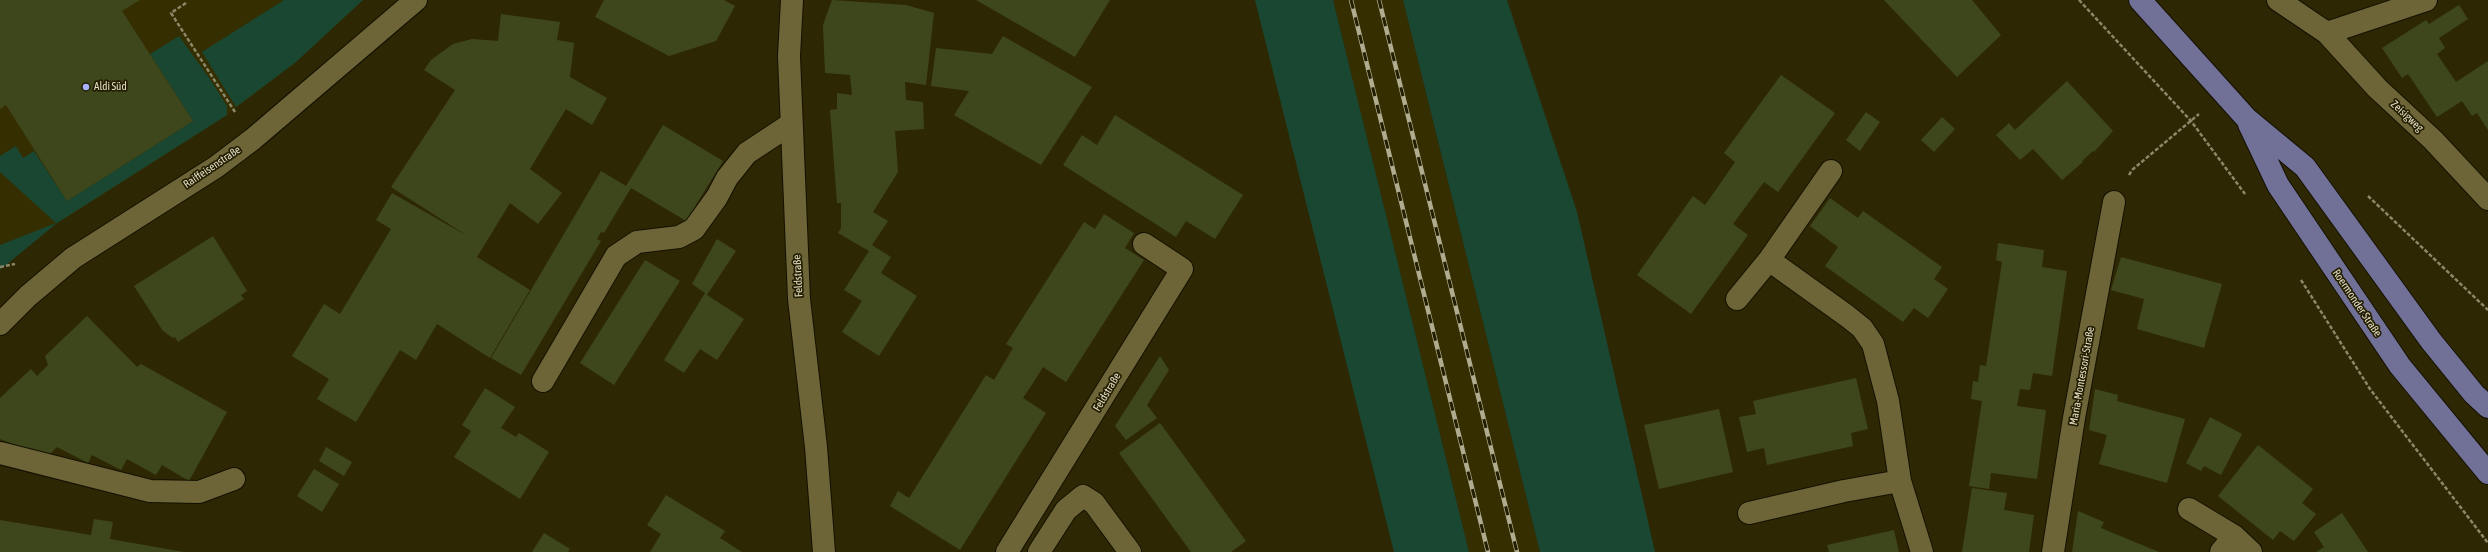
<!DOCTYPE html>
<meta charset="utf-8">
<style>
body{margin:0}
canvas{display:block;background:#2d2703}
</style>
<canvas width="2488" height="552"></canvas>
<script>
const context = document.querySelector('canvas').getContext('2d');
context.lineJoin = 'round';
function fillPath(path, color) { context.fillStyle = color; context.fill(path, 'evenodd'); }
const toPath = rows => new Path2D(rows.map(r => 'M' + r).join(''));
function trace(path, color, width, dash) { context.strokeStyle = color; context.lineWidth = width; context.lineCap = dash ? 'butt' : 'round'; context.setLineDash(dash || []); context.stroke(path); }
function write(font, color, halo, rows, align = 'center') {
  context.font = font + ' "Asap Condensed",sans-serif'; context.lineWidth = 3.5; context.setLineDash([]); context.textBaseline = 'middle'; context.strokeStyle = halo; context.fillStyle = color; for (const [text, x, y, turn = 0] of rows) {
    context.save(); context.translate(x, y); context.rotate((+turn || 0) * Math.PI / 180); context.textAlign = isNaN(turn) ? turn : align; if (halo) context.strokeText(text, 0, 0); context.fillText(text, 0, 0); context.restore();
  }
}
fillPath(toPath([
 [0,0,363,0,296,62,227,115,71,215,57,223,0,245],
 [1333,0,1403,0,1540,552,1469,552]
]), '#352e01');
fillPath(toPath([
 [284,0,363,0,296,62,236,107,202,52],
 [1255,0,1333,0,1469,552,1394,552],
 [1403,0,1507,0,1577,212,1655,552,1540,552],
 [179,36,210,79,227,106,227,115,57,223,0,270,0,245,56,223,0,172,0,156,16,146,23,158,34,151,67,201,193,121,150,54]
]), '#1a4731');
fillPath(toPath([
 [0,0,140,0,122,11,193,121,67,201,6,105,0,109],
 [604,0,724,0,735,6,716,41,669,56,595,17],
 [832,0,906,5,934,13,926,85,905,82,906,100,923,102,924,129,895,131,898,172,873,212,888,221,872,245,891,257,881,273,917,296,879,356,842,332,862,301,844,290,869,251,838,233,841,228,841,203,837,203,830,110,837,109,837,93,852,95,850,75,825,73,823,25],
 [976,0,1110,0,1075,57],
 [1884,0,1972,0,2001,35,1957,77],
 [2459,5,2468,19,2439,38,2445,48,2437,54,2456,82,2488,61,2488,130,2477,113,2472,116,2462,101,2437,117,2408,74,2402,78,2382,48,2426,20,2429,24],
 [501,14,560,22,557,40,574,43,570,77,607,98,592,125,566,109,530,169,562,193,538,224,510,203,477,257,530,290,490,358,437,324,416,360,400,350,356,422,317,399,329,379,292,356,324,304,340,314,391,229,376,220,392,193,469,237,391,187,455,90,424,70,431,60,453,44,472,39,498,41],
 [1003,36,1092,87,1041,165,954,115,969,91,931,86,936,48,992,54],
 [1781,75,1835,113,1778,192,1764,182,1733,224,1748,235,1691,314,1637,275,1693,196,1705,205,1715,191,1735,162,1724,153],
 [2067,81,2113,131,2094,152,2093,151,2082,161,2083,162,2062,180,2033,149,2020,160,1996,135,2009,123,2015,130],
 [1866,112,1880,122,1860,151,1846,140],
 [1115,115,1243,195,1215,239,1186,221,1176,237,1063,165,1082,135,1097,145],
 [1942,117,1955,129,1934,152,1921,140],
 [663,125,723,161,686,221,631,188,604,233,601,232,597,239,601,241,521,375,491,358,601,171,626,186],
 [1830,198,1858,218,1863,211,1942,267,1934,279,1948,289,1928,318,1914,308,1903,322,1825,266,1838,247,1810,226],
 [1104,214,1134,233,1125,248,1144,260,1066,382,1043,367,1033,383,1023,398,1046,413,960,550,890,506,898,491,909,498,986,375,994,380,1013,348,1006,344,1084,222,1095,229],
 [213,236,247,291,241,295,244,299,178,342,175,337,173,338,163,331,134,286],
 [717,239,736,251,707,295,744,319,717,360,700,349,684,373,664,360,705,293,692,284],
 [1998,243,2044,250,2042,267,2067,271,2052,376,2033,373,2030,390,2020,389,2017,406,2046,410,2037,479,1991,473,1989,489,1969,486,1982,401,1971,399,1973,381,1978,382,1980,365,1986,366,2002,262,1996,260],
 [2121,257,2222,284,2204,348,2137,329,2144,299,2111,290],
 [645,260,680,281,614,385,580,363],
 [87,316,137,367,141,364,227,412,189,481,162,465,156,475,127,459,121,470,92,455,88,463,57,447,47,457,0,439,0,398,31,369,37,376,48,365,45,356],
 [1160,356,1169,370,1147,405,1157,418,1126,440,1115,426],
 [1856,378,1868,429,1851,433,1853,446,1767,465,1764,448,1747,452,1739,417,1756,414,1753,401],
 [485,388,515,407,501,428,516,437,519,433,549,452,520,499,454,457,471,431,462,425],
 [2095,389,2118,395,2117,401,2185,419,2167,483,2099,464,2107,435,2089,430],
 [1719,409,1733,472,1659,489,1644,425],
 [2210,417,2242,434,2221,475,2204,466,2201,471,2186,463],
 [1160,423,1246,541,1231,552,1191,552,1119,453],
 [2258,445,2313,489,2302,503,2316,514,2294,541,2280,531,2273,540,2218,496],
 [326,447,352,462,344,476,319,461],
 [314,469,339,484,322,512,297,496],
 [1972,488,2007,493,2004,510,2034,515,2029,552,1962,552],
 [666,495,725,531,720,538,742,552,650,552,661,534,647,525],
 [2078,511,2104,522,2101,528,2159,552,2072,552],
 [2342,513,2368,552,2316,552,2324,547,2314,532],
 [94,519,113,522,110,539,184,552,0,552,0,520,91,535],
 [1894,530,1899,552,1829,552,1827,545],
 [544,533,570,549,568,552,532,552]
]), '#3e471c');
const lane = toPath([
 [543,381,616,256,637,242,679,237,694,229,717,197,727,178,747,153,791,124],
 [0,453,150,491,199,492,234,479]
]);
const street = toPath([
 [792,0,789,56,799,299,816,447,824,552],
 [2278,0,2327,33,2377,88,2433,140,2488,199],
 [2327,33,2426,0],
 [1769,260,1847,316,1862,328,1873,344,1888,401,1900,481,1922,552],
 [1737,299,1769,260,1831,171],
 [0,324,28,296,73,258,216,167,253,139,416,0],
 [2189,509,2234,536,2251,552],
 [1749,513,1844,491,1900,481],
 [1007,552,1182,269,1144,244],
 [1039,552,1066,510,1083,496,1094,503,1130,552],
 [2053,552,2074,418,2114,202],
 [2221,552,2234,536]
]);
const primary = toPath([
 [2140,0,2247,119,2305,167,2431,341,2474,394,2488,407],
 [2249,124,2278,185,2400,366,2488,473]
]);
trace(lane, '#141000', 24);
trace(street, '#141000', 24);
trace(primary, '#141000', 24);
trace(toPath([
 [2079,0,2191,121,2245,194],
 [186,3,171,13,235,112],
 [2129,175,2132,170,2199,114],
 [2368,196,2488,310],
 [0,267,15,264],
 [2301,280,2370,389,2488,543]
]), '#8c8769', 2.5, [4, 2]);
trace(lane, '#6d6537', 22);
trace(street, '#6d6537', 22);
trace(primary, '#717096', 22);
const rail = toPath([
 [1351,0,1488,552],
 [1379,0,1517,552]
]);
trace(rail, '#b0ac90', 4.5);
trace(rail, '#241e00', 3, [9]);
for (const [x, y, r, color] of [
 [86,87,4,"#a9b0fc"]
]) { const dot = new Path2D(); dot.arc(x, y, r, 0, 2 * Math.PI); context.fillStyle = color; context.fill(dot); trace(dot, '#241e00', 1.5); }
write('11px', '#e3dfc6', '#241e00', [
 ["Aldi Süd",94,87]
], 'left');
write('11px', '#e3dfc6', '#241e00', [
 ["Zeisigweg",2407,116,43],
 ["Raiffeisenstraße",212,167,-34],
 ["Feldstraße",798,276,-93],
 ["Roermonder Straße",2357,303,56],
 ["Maria-Montessori-Straße",2082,376,-80],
 ["Feldstraße",1107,392,-59]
]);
</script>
